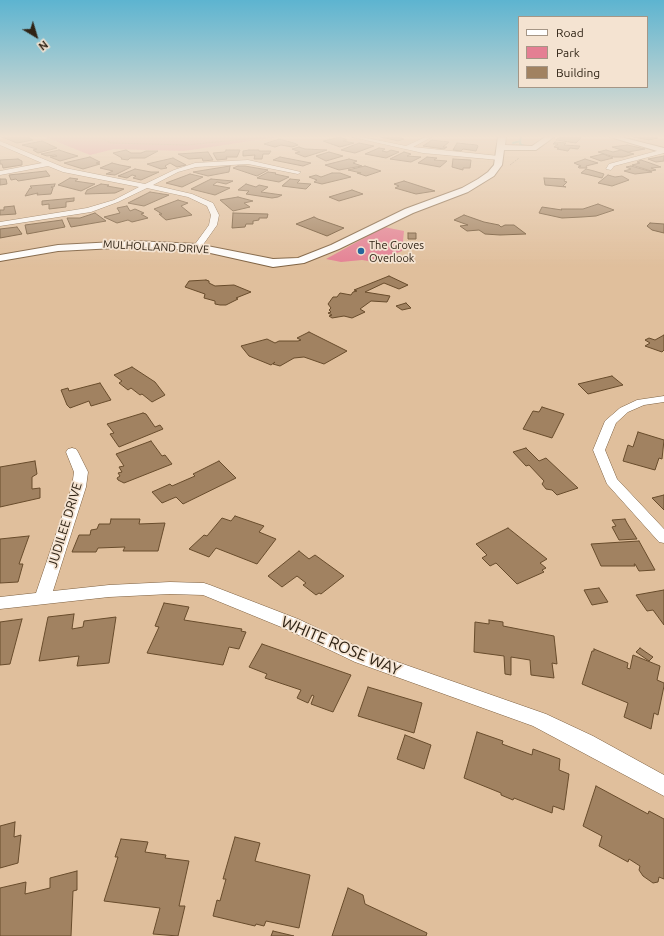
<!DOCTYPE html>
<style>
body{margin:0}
#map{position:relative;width:664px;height:936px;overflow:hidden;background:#e0bf9c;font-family:Ubuntu,sans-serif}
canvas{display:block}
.legend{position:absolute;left:518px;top:16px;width:130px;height:72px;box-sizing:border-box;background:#f4e3d1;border:1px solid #a59686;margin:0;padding:5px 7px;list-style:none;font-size:12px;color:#2f2315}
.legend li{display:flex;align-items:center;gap:8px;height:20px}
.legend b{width:20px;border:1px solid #a59686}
.north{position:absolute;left:16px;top:16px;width:40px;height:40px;-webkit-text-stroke:3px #f4e3d1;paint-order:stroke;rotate:142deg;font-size:11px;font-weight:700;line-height:16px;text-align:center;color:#2f2315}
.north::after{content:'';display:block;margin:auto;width:14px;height:18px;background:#2f2315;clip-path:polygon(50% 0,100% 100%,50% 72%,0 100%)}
</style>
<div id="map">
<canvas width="664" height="936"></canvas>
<ul class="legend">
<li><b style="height:5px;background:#fff"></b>Road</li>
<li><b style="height:11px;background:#e47f93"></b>Park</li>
<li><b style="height:11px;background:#a18261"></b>Building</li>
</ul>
<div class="north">N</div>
</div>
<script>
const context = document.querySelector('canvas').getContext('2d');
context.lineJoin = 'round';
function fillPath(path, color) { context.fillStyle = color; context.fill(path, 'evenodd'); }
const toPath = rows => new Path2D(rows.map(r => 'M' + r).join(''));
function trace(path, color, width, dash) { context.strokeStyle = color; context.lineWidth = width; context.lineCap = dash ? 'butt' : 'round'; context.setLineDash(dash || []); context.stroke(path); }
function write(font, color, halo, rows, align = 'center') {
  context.font = font + ' Ubuntu,sans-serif'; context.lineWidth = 3.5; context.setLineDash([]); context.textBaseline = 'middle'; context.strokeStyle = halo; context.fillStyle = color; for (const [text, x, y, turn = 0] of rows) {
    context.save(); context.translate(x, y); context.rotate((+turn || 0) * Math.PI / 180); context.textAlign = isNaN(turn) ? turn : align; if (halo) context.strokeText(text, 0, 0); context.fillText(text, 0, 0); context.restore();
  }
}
fillPath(toPath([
 [45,137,279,137,184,151,114,149,90,155],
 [384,227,404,231,402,251,374,262,362,260,341,262,326,259]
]), '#e47f93');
trace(toPath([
 [521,137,520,144,524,146],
 [513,143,520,141]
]), '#2eb4ac', 2);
const building = toPath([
 [2,137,30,137,27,137,33,140,17,143,2,137],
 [340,137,347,140,343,141,354,143,340,147,323,141,340,137],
 [381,137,399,137,397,137,404,139,398,141,381,137],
 [566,137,580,137,581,138,576,143,556,140,558,138,566,137],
 [634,137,657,137,658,138,649,140,634,137],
 [279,139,294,143,298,145,292,147,281,145,275,147,264,144,279,139],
 [432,140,449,142,443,147,447,147,444,149,423,146,432,140],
 [42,141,57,148,38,153,33,150,37,149,22,145,42,141],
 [555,142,566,143,564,145,580,146,578,149,570,148,568,151,557,149,559,148,554,147,558,144,553,144,555,142],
 [359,143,374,146,355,153,341,150,359,143],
 [457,143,477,145,478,146,476,151,463,149,461,151,453,150,457,143],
 [627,145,632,146,645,149,628,152,612,147,627,145],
 [299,147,305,149,327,150,305,157,295,153,300,152,292,149,299,147],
 [379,148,385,149,382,151,387,152,391,150,399,152,386,158,365,154,379,148],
 [59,150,68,153,78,156,60,161,50,157,57,156,55,155,47,156,41,154,59,150],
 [126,150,131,153,141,153,146,151,158,151,145,158,130,158,128,160,121,159,122,158,113,153,126,150],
 [226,150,240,150,237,157,226,157,227,159,217,160,213,153,225,152,226,150],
 [249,150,259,150,259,151,271,151,269,154,263,154,262,159,254,159,255,155,243,156,243,151,249,150],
 [606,150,613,152,621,150,634,154,623,157,614,157,598,152,606,150],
 [208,152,213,160,203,161,202,158,189,159,178,154,208,152],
 [329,152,343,156,326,161,316,156,329,152],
 [404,152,411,154,407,156,421,157,411,162,390,159,404,152],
 [603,154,613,158,601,161,590,157,603,154],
 [664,156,664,161,656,162,648,159,664,156],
 [90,157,100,162,96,163,100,164,83,169,64,163,90,157],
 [280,157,311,163,303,166,273,160,280,157],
 [427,157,437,158,434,160,447,161,440,167,418,163,427,157],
 [173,158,186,165,177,167,170,163,165,166,167,168,161,169,147,164,173,158],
 [18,159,22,161,22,165,3,168,2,164,0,164,0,160,18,159],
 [349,159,357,161,353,163,362,166,339,170,325,165,349,159],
 [453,159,471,160,470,168,463,168,463,170,452,167,453,159],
 [585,159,598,163,586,166,587,168,579,168,578,167,581,166,574,163,585,159],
 [641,160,650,163,661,167,651,168,656,170,651,171,632,165,640,163,637,162,641,160],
 [112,163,120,165,131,167,115,175,106,174,113,171,100,168,112,163],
 [230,166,229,172,208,176,193,172,230,166],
 [238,166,245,166,268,170,257,176,233,168,238,166],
 [365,166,381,171,366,176,357,173,361,173,348,170,365,166],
 [631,166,652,172,635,174,624,171,631,169,626,167,631,166],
 [135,169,151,172,159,172,141,180,133,178,136,176,132,175,127,178,118,176,135,169],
 [586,169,594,171,604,174,602,178,581,173,586,169],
 [46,171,50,176,18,181,16,179,11,180,9,175,46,171],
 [268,172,276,173,275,174,289,177,279,182,257,178,268,172],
 [332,173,340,173,351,177,322,184,314,182,317,180,309,177,316,175,321,177,332,173],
 [190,174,203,177,182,187,166,183,190,174],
 [608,175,615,177,622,176,629,180,612,186,598,183,608,175],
 [70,178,78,179,75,181,95,184,81,191,58,185,70,178],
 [544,178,565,179,564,181,567,182,563,186,566,187,545,185,544,178],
 [0,179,6,179,7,184,0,185,0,179],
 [211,179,233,181,226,184,217,182,213,185,230,188,215,195,191,189,211,179],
 [290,179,300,180,297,183,311,184,306,189,282,186,290,179],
 [404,181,435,191,416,194,395,188,399,186,394,184,404,181],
 [55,184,54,187,51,187,53,188,51,194,37,195,38,193,25,196,30,188,32,188,30,186,55,184],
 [101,184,109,185,107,186,124,189,115,193,85,194,87,190,101,184],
 [246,184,256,187,259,185,268,187,261,192,282,195,278,197,272,198,246,194,249,191,238,190,246,184],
 [352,190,363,194,339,201,329,197,352,190],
 [150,192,169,195,144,206,128,203,150,192],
 [238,197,253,201,244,203,250,207,233,211,220,200,238,197],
 [74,198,74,201,66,202,66,207,49,209,49,204,42,205,42,201,74,198],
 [178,200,188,203,181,206,192,215,166,220,159,214,162,214,154,209,178,200],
 [598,204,614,210,596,216,582,217,562,218,539,213,542,207,562,210,561,209,583,209,598,204],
 [14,206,16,214,0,215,0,210,4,210,4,207,14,206],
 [127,206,130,211,135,209,144,213,141,214,148,218,132,222,128,220,117,223,104,217,120,213,117,208,127,206],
 [95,213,106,221,71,227,67,218,80,218,95,213],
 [233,213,268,214,267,218,259,218,259,220,253,221,253,224,246,224,245,227,232,228,233,213],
 [464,215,484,222,499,225,501,227,505,225,514,225,526,234,500,235,485,234,479,230,467,231,460,226,468,225,454,220,464,215],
 [314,217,318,219,344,228,327,236,296,224,314,217],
 [62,220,65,227,27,234,25,225,62,220],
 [650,223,664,224,664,233,652,230,647,226,650,223],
 [17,227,22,234,0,238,0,229,17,227],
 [408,233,416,233,416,239,408,239,408,233],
 [389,276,408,285,399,289,384,283,365,292,390,296,387,302,371,301,360,309,365,312,352,318,344,316,332,318,329,316,332,315,328,313,331,312,329,310,331,308,328,304,333,297,337,297,340,293,351,295,353,292,357,291,354,290,389,276],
 [206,280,209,281,209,283,215,286,234,285,251,292,236,298,238,299,226,305,220,305,215,304,215,301,204,298,205,294,185,287,189,281,206,280],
 [406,303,411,308,402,310,396,306,406,303],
 [309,332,347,351,324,364,304,357,294,358,280,366,273,364,275,362,271,365,249,356,241,346,267,339,275,343,279,341,298,341,301,340,297,338,309,332],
 [664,335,664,350,662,352,645,346,650,343,645,340,649,338,655,340,664,335],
 [132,367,155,382,165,395,152,402,142,394,140,395,131,388,128,390,119,383,122,381,114,375,132,367],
 [612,376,623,385,588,394,578,384,612,376],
 [100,383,111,400,91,406,89,401,70,408,67,405,61,390,68,388,69,391,100,383],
 [542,407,564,414,552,438,523,429,533,411,539,412,542,407],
 [143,413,146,414,155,427,160,425,163,429,119,447,110,434,114,433,107,424,143,413],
 [638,432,664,440,662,459,659,458,655,470,623,461,628,445,633,447,638,432],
 [151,441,162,456,165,455,172,464,124,483,118,480,117,478,120,476,118,473,122,472,119,467,124,466,116,454,151,441],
 [526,448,539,461,546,458,578,488,557,495,552,490,546,489,542,484,544,481,529,465,526,466,513,452,526,448],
 [35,461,37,474,32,477,32,489,40,488,40,498,0,507,0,467,35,461],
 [219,461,236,478,183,504,176,497,162,503,152,492,170,484,172,486,195,476,193,474,219,461],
 [664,495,664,510,652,498,664,495],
 [235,516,264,526,259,532,276,539,257,564,216,548,209,557,189,549,204,535,207,536,222,518,231,521,235,516],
 [111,519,140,519,139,524,165,523,158,551,123,551,125,547,98,548,96,552,72,552,79,535,90,535,91,530,97,529,99,524,110,524,111,519],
 [625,519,627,523,637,539,619,540,612,527,616,526,612,520,625,519],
 [508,528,547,559,540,563,546,568,542,570,544,572,517,584,496,563,490,566,482,558,487,555,476,544,508,528],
 [29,536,19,564,23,564,18,582,0,583,0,539,29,536],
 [639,541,655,570,639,571,635,564,634,564,635,566,601,566,591,544,639,541],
 [299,551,309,559,315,555,344,576,321,594,319,593,316,595,303,585,306,583,297,576,282,587,268,576,299,551],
 [599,588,608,602,592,605,584,590,599,588],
 [664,590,664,625,653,610,647,611,636,595,664,590],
 [164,603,189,607,184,620,242,629,241,631,246,632,239,649,229,647,223,665,147,653,159,627,155,626,164,603],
 [74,614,72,629,83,627,84,621,116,617,109,663,77,666,79,656,39,661,48,617,74,614],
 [22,619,10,664,0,665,0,622,22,619],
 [489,620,503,622,503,626,554,636,557,664,552,663,554,678,531,675,530,660,511,657,511,675,505,674,504,656,474,652,475,622,489,624,489,620],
 [262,644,351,675,333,712,311,704,314,696,312,695,308,703,297,698,301,690,265,678,267,674,249,667,262,644],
 [640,648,653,657,649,661,636,652,640,648],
 [594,649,628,663,627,668,630,669,633,655,660,666,657,680,664,683,664,686,658,715,654,713,651,729,624,717,628,703,582,684,592,651,594,651,594,649],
 [368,687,422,703,414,733,358,716,368,687],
 [477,732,503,741,502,744,532,755,533,749,560,759,559,770,569,774,564,810,553,806,552,813,514,798,513,800,501,795,501,793,464,778,477,732],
 [405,735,431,745,424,769,397,759,405,735],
 [596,786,648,814,649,811,664,819,664,879,659,877,658,882,653,883,643,876,639,870,640,866,629,859,628,862,599,846,602,836,583,826,596,786],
 [15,822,14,837,21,835,18,863,0,868,0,826,15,822],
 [235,837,260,843,255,861,310,875,299,928,266,921,264,926,256,924,255,926,213,916,217,900,220,901,226,879,223,879,235,837],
 [121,839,148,842,145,852,166,855,165,858,189,861,179,906,185,906,178,936,153,934,160,908,104,901,118,857,115,857,121,839],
 [77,871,77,890,73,891,71,936,0,936,0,888,26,882,25,894,50,888,50,878,77,871],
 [348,888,363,895,365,904,427,933,426,936,332,936,348,888],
 [273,931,294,936,271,936,273,931]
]);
fillPath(building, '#a18261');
trace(building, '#684c2c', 1);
const minor = toPath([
 [352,137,362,137,406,146,425,137,432,137,413,147,499,156,502,158,499,160,423,153,352,137],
 [0,141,65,168,145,184,174,170,195,163,248,160,301,172,298,174,248,164,196,167,178,172,153,185,192,194,213,203,219,215,217,225,200,249,197,249,193,247,209,225,211,215,207,206,188,197,147,188,118,202,91,212,0,226,0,222,87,208,114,200,139,187,63,172,48,166,0,175,0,171,42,163,0,145,0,141],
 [664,149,664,153,614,166,611,170,606,169,609,164,664,149],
 [664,396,664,402,644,405,628,412,616,423,605,450,617,479,664,529,664,543,659,542,607,484,593,450,605,421,620,408,637,400,664,396],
 [72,448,76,449,78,452,88,472,86,487,53,591,109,585,170,582,204,583,210,585,298,619,366,651,546,714,593,736,664,775,664,796,533,726,355,662,286,629,203,595,170,594,109,597,0,609,0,597,36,593,72,487,74,472,66,452,68,449,72,448]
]);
const secondary = toPath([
 [498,137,506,137,505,145,532,146,545,137,554,137,536,150,504,150,502,165,494,176,468,192,413,213,339,249,304,263,273,267,197,250,134,247,58,251,0,261,0,255,58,245,134,241,197,244,273,259,298,258,331,245,405,209,462,188,478,179,488,172,494,165,498,137],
 [610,137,621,137,664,148,664,153,610,137]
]);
trace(minor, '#7d6040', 1);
trace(secondary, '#7d6040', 2);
trace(toPath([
 [99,137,111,143,187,145,265,137],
 [510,165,519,158]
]), '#9e856a', 1, [2, 1]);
fillPath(minor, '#fff');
fillPath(secondary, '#fff');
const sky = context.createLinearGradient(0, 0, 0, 268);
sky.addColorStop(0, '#5db4d0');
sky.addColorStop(0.51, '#f1e2d2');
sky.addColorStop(1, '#f1e2d200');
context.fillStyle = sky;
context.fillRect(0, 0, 664, 268);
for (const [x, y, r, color] of [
 [361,251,4,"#27659c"]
]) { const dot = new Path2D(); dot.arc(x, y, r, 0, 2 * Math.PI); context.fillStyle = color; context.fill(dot); trace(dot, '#f4e3d1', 1.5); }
write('11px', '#2f2315', '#f4e3d1', [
 ["The Groves",369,245],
 ["Overlook",369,258]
], 'left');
write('11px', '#2f2315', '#f4e3d1', [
 ["MULHOLLAND DRIVE",156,247,3]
]);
write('13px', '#2f2315', '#f4e3d1', [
 ["JUDILEE DRIVE",65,525,-73]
]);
write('16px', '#2f2315', '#f4e3d1', [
 ["WHITE ROSE WAY",341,646,23]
]);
</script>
